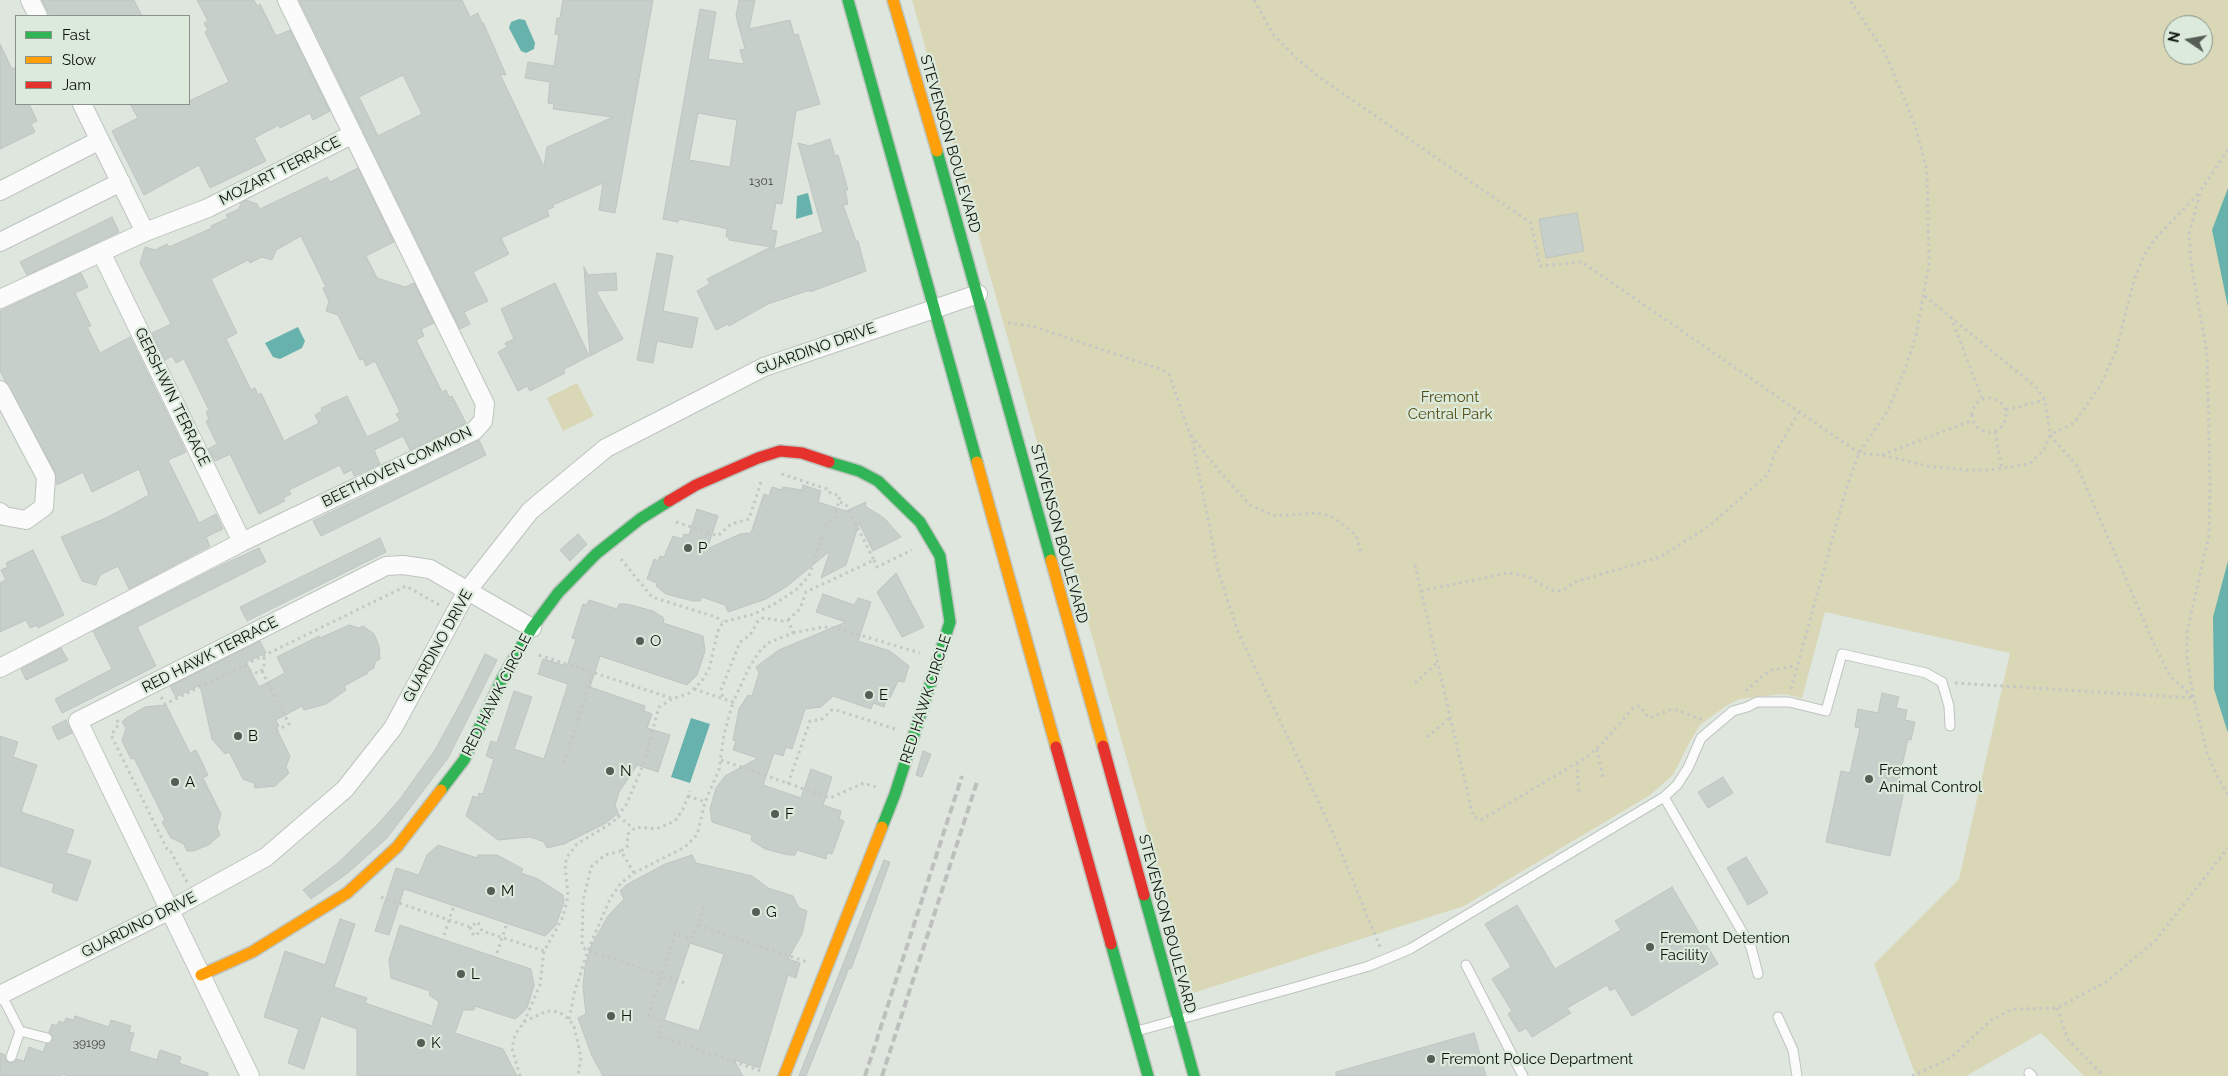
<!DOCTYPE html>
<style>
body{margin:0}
#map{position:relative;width:2228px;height:1076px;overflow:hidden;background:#dee6de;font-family:Raleway,sans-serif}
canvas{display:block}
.legend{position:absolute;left:15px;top:15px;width:175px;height:90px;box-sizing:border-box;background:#dbeadb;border:1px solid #899389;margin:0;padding:6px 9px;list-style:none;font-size:15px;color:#0d110d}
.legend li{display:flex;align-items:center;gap:10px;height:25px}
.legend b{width:25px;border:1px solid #899389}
.north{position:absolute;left:2163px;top:15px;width:50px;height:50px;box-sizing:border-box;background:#dbeadb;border:1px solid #899389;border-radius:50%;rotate:282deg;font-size:14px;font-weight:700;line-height:20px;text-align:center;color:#0d110d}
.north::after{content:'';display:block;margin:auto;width:18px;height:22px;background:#565c56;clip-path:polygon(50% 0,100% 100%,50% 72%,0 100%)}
</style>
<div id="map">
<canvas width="2228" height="1076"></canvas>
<ul class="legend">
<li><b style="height:6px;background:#30b455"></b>Fast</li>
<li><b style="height:6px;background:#ff9f0a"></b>Slow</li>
<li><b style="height:6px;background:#e5322d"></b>Jam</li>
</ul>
<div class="north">N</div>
</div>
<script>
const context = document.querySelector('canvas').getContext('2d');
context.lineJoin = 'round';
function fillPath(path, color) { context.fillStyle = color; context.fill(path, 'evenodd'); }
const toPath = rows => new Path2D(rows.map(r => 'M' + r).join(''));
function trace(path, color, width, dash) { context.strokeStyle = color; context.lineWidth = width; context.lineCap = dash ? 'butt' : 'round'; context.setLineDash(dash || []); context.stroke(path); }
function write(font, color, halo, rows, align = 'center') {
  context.font = font + ' Raleway,sans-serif'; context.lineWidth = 4.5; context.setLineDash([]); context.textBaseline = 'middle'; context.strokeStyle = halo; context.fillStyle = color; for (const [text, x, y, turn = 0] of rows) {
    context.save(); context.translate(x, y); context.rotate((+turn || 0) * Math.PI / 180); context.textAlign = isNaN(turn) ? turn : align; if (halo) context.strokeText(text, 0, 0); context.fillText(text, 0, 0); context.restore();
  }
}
fillPath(toPath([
 [912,0,2228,0,2228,1076,2084,1076,2041,1033,1966,1076,1916,1076,1874,964,1959,879,2010,653,1825,612,1802,698,1783,694,1739,699,1726,706,1700,725,1687,747,1673,775,1650,795,1464,906,1193,993],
 [2173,25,2203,25,2203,55,2173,55],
 [577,383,594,416,563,431,547,398]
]), '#d9d7b6');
fillPath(toPath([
 [519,19,525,20,535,43,534,49,526,53,521,51,509,28,511,22],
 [2228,188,2228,307,2212,230],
 [808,193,813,214,796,219,797,196],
 [298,327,305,341,302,348,280,359,273,357,265,343],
 [2228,561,2228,733,2214,689,2213,617],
 [691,718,710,724,690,783,671,777]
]), '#67b2ad');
const building = toPath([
 [42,0,134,0,142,16,50,16,42,0],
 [197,0,254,0,257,6,260,4,276,36,290,30,330,111,313,120,310,113,280,128,279,125,254,138,266,161,210,188,199,165,144,195,112,131,138,118,130,104,189,104,189,101,229,82,205,32,208,30,204,23,208,21,197,0],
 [299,0,462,0,470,17,478,13,482,23,483,22,506,75,500,74,544,167,547,147,613,117,553,109,554,104,548,103,550,82,525,78,528,62,554,66,559,35,555,34,557,18,560,18,563,0,653,0,615,213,599,210,603,183,553,205,554,207,547,210,549,216,501,238,509,254,473,272,488,301,464,312,470,324,460,329,299,0],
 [403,75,422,114,378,136,359,97,403,75],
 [739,0,755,0,749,29,790,20,794,35,798,34,820,104,796,111,782,204,776,203,771,230,777,231,774,249,823,232,798,143,809,146,830,139,835,156,838,155,848,190,845,190,848,204,843,205,856,241,858,241,866,271,810,292,810,290,768,304,729,326,728,324,716,330,697,291,710,284,707,279,771,247,729,240,729,237,726,237,727,229,720,227,679,219,678,222,663,219,700,9,716,12,708,59,744,64,740,50,745,49,736,16,739,0],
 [698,113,737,120,730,167,689,160,698,113],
 [0,44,12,69,16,67,16,104,29,104,37,121,31,124,35,132,0,149,0,44],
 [358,168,394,242,366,256,377,278,405,287,414,283,434,323,421,329,424,336,416,340,442,392,446,390,449,397,452,396,466,423,410,450,403,436,374,450,380,464,354,476,352,470,344,474,340,465,289,490,291,494,283,498,285,501,259,514,230,454,215,461,208,449,217,444,206,421,209,419,206,412,209,410,184,359,176,363,172,356,165,360,152,333,171,324,140,263,145,247,155,250,167,244,169,247,212,228,211,226,228,218,226,215,239,209,241,203,246,200,257,204,260,209,327,177,330,182,358,168],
 [301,236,326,287,323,288,329,302,326,311,338,315,360,360,363,359,366,366,375,361,400,412,396,414,400,421,367,437,347,396,321,408,322,411,315,415,319,423,284,441,261,393,258,395,255,388,251,390,226,339,237,333,211,279,248,260,250,263,262,257,272,260,276,250,301,236],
 [1577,213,1584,251,1546,258,1539,219,1577,213],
 [112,217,119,232,27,275,20,262,112,217],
 [657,253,673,256,663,311,698,318,692,348,657,341,653,363,637,360,657,253],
 [584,267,588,275,616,273,617,290,596,291,623,339,590,356,584,267],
 [81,273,88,287,75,293,91,326,87,327,100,353,130,337,186,452,168,460,199,523,216,514,223,529,206,537,210,546,129,589,118,566,100,575,96,585,82,581,61,537,108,517,149,495,139,469,92,492,83,472,57,485,55,472,0,371,0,311,81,273],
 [555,283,589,356,563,370,565,373,530,391,527,386,518,391,498,352,507,347,505,343,514,339,501,309,555,283],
 [479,440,486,455,321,536,313,521,479,440],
 [803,485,821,491,818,502,846,511,866,502,865,506,884,518,901,537,873,551,859,523,846,565,821,578,830,551,786,587,766,599,728,612,725,605,702,597,700,601,693,601,666,594,656,586,657,583,647,579,654,559,658,561,660,556,664,557,673,536,682,539,684,534,689,535,697,509,718,516,707,549,740,534,751,533,764,494,769,496,772,487,782,490,783,487,802,490,803,485],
 [578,534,587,544,570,561,560,550,578,534],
 [380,538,386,552,247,621,240,607,380,538],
 [259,548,266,562,137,627,156,666,62,713,55,699,112,669,93,631,220,566,259,548],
 [33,550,64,615,38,628,37,625,30,628,26,620,0,632,0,583,6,580,1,570,8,567,6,563,33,550],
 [896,573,924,627,902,637,877,592,896,573],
 [823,594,854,605,858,598,871,602,858,641,890,651,909,666,904,682,898,681,890,698,887,697,884,707,873,703,871,709,833,696,821,707,805,709,792,749,786,747,783,756,774,753,763,785,801,798,811,769,832,777,823,805,841,811,839,819,844,821,832,854,827,853,826,859,797,850,795,855,788,855,765,849,751,840,752,835,712,822,710,809,716,788,725,776,758,758,733,750,736,741,733,740,739,709,748,695,752,696,759,673,756,667,779,650,846,622,816,612,823,594],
 [589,600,617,609,619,604,627,604,653,611,664,618,663,623,703,636,705,651,697,675,687,685,600,656,590,687,645,706,644,711,652,714,647,728,670,735,658,772,637,765,619,792,615,805,618,813,606,823,564,844,547,848,544,842,530,837,498,840,466,816,473,796,478,798,479,793,483,794,494,759,486,756,491,741,497,743,514,691,532,697,514,749,544,759,568,684,538,674,543,659,567,666,576,639,572,638,583,604,587,605,589,600],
 [349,625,359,628,363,626,374,634,379,646,380,659,375,662,374,668,367,672,368,673,344,686,346,690,326,704,304,710,302,706,276,720,279,726,276,728,290,756,286,767,289,773,275,786,255,788,254,783,243,779,229,752,225,754,212,739,200,685,176,697,170,686,260,641,266,653,246,662,259,687,285,673,277,657,319,636,320,638,349,625],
 [61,648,68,660,26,680,21,669,61,648],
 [485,654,497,660,448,758,387,838,349,872,311,899,303,890,338,863,378,824,400,799,435,750,464,697,485,654],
 [1882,693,1899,697,1896,708,1907,710,1905,720,1915,722,1911,740,1908,739,1898,784,1905,786,1890,856,1826,842,1841,771,1850,773,1860,728,1855,727,1858,709,1878,713,1882,693],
 [166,705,190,753,196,750,208,775,203,778,221,814,217,827,220,835,210,844,194,851,187,851,184,844,171,838,162,822,165,820,134,758,131,759,122,741,126,728,122,722,126,718,145,707,166,705],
 [66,720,72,733,58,740,52,727,66,720],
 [0,736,18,742,13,757,37,765,21,812,74,830,66,853,91,861,77,901,52,892,54,884,0,866,0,736],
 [923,751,931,754,922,777,916,775,923,751],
 [1723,777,1733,793,1708,808,1698,792,1723,777],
 [438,845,477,858,478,855,497,855,523,869,521,873,538,879,563,895,564,902,556,925,545,936,404,889,389,935,375,931,396,868,419,875,427,855,438,845],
 [692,855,696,863,752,876,768,888,793,896,799,908,807,911,802,934,788,959,800,963,796,978,788,975,760,1068,734,1060,743,1076,603,1076,592,1056,578,1018,586,1014,583,987,585,967,591,946,608,916,624,899,620,891,626,885,665,864,692,855],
 [690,943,724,954,699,1031,664,1020,690,943],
 [1746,857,1768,893,1748,905,1727,868,1746,857],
 [884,860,890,862,851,969,849,968,806,1076,799,1076,884,860],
 [1672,887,1718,964,1632,1016,1615,988,1610,991,1607,985,1567,1008,1571,1013,1532,1037,1526,1028,1519,1032,1508,1014,1512,1011,1492,979,1511,967,1485,924,1517,905,1555,969,1621,930,1615,921,1672,887],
 [340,919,355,924,334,987,367,998,365,1003,432,1026,439,1002,429,995,430,991,391,978,389,960,400,925,531,969,534,985,527,1008,518,1017,515,1019,475,1006,474,1010,463,1010,455,1033,503,1049,517,1076,357,1076,357,1029,321,1016,304,1069,288,1063,299,1029,264,1017,285,951,325,965,340,919],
 [75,1016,109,1027,111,1020,131,1026,129,1032,134,1033,129,1051,157,1060,160,1050,181,1057,179,1063,208,1073,208,1076,69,1076,62,1074,61,1076,0,1076,0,1053,5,1055,6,1061,12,1063,17,1059,24,1061,29,1047,43,1052,46,1044,53,1040,49,1032,52,1024,57,1026,59,1021,64,1023,66,1018,74,1020,75,1016],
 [1474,1033,1486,1076,1336,1076,1336,1072,1474,1033]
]);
fillPath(building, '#c7cfca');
trace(building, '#bec5c0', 1);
const lane = toPath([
 [1664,797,1751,947,1758,974],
 [1466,965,1523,1076],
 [1,994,20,1031,47,1038],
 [1778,1017,1793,1050,1797,1076],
 [1137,1031,1293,988,1369,966,1410,949,1664,797,1677,785,1688,768,1701,738,1733,711,1747,707,1757,702,1789,702,1826,711,1842,654,1926,673,1942,682,1949,706,1950,726],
 [11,1057,20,1031],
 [2029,1073,2032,1076]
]);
const street = toPath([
 [30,0,38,16],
 [82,104,145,232],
 [0,191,100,140],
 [0,242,121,182],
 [101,252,242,542],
 [0,299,145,232,208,208,353,134],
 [0,390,46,477,44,507,26,520,4,516,0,512],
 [0,668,242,542,474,431,483,421,485,404,287,0],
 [0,995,170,910,266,857,345,789,393,728,467,591,530,511,606,448,764,367,978,294],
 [250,1076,78,721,386,566,403,565,430,569,532,628]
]);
const fast = toPath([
 [848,0,977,462],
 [937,151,1051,560],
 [829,462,859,471,878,481,920,522,940,556,950,622,895,794,882,827],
 [441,790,464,760,503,677,532,628,558,593,596,554,640,519,669,501],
 [1144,895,1194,1076],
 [1111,944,1148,1076]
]);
const slow = toPath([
 [893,0,937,151],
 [977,462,1056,747],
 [1051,560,1103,746],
 [201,975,252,952,347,893,397,847,441,790],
 [784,1076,882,827]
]);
const jam = toPath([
 [669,501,696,485,758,458,780,451,802,453,829,462],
 [1103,746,1144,895],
 [1056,747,1111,944]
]);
trace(lane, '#bec4be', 11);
trace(street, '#bec4be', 20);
trace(fast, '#bec4be', 14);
trace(slow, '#bec4be', 14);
trace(jam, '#bec4be', 14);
trace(toPath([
 [1254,0,1273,34,1296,58,1319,77,1531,223,1540,266,1582,262,1859,453,1882,455,1927,466,1967,470,1989,470,2029,464,2043,451,2050,435,2074,423,2100,386,2116,351,2133,284,2143,257,2155,239,2200,192],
 [2228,150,2201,190,2189,234,2191,262,2207,353,2210,485,2209,535,2187,632,2187,660,2194,698,2207,753,2218,778,2228,794],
 [1925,296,2037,388,2045,400,2050,435,2077,466,2154,644,2170,676,2193,697],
 [1951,317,1982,398],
 [1008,323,1032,326,1160,369,1169,374,1193,444,1218,570,1238,632,1334,835,1380,947],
 '1972 415a17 17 0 1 1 34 0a17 17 0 1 1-34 0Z',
 [2006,410,2045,400],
 [1995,432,2002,469],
 [1191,435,1220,472,1250,505,1276,516,1317,513,1333,517,1356,535,1361,553],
 [1882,455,1973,420],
 [676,522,718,536,731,524,749,519,762,479],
 [621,559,652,597,716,617,723,622],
 [874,560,877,567,912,550],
 [1415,565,1473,816,1481,820,1585,758,1601,745,1634,707,1639,706,1649,718,1669,710,1677,710,1700,719,1702,717],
 [1421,591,1508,573,1527,576,1551,590,1562,591,1575,582,1660,557,1709,526,1768,474,1774,455,1798,413],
 [788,620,800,609,806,592,874,560,846,505,840,502],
 [793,633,822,627,836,628,920,653],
 [539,655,671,698],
 [244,666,252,672,259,673,264,668,264,656],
 [262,671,289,724,272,733],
 [1415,683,1437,663],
 [1955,683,2193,698],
 [694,689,733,702,749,668,759,652,768,643,793,633,788,620,783,621,763,618,758,621,750,635,740,642,721,690,723,698],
 [1791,689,1847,486,1859,453,1887,412,1904,372,1916,335,1929,265,1927,171,1915,125,1885,53,1850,0],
 [1746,691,1763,675,1772,670,1796,666],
 [161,697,165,704,406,586,441,606],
 [117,720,119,724,111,735,167,849,170,850,187,882],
 [1427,737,1450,718],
 [1597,749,1603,778],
 [721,760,830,798,864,783,876,787],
 [564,763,593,672],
 [1577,763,1579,794],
 [788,784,810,721,821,720,832,710,836,710,895,729],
 [688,796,705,802],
 [618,816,633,828],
 [621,851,605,855,591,867,583,901,582,945,585,949,688,984],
 [634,873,621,851,627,847,628,834,636,827,656,829,675,821,683,809,690,791],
 [381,897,470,927,478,922,482,931,544,951],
 [704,907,698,925,807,962],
 [698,925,695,928,691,939,675,934,648,1016,657,1019,662,1025,658,1036,764,1072],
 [470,927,474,936,482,931],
 [444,935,454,906],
 [497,953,507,923],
 [2057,1008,2068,1040,2104,1076],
 [569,1019,574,994,588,950,610,899,621,883,634,873,685,847,697,835,705,802,719,770,724,734,733,702],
 [524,1022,540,985,544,951,562,919,566,905,568,896,565,864,567,857,577,844,613,822,626,805,644,763,659,707,672,699,689,693,702,681,709,669,718,631,723,622,754,614,776,603,796,590,809,576,827,523,834,520,840,496,828,492,827,489,779,473],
 [520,1076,512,1048,515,1035,524,1022,547,1011,559,1012,569,1019,574,1026,581,1057,578,1076],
 [1912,1076,1951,1058,1991,1020,2013,1009,2057,1008,2106,982,2155,941,2228,848]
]), '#c5c7c5', 3, [2.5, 4]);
trace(lane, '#fafbfa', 9);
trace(street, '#fafbfa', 18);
trace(fast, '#30b455', 11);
trace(slow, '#ff9f0a', 11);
trace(jam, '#e5322d', 11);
trace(toPath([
 [865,1076,962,776],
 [882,1076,977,782]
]), '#bdbfbd', 4, [8, 4]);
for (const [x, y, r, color] of [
 [688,548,5,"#565c56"],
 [640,641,5,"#565c56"],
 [869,695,5,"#565c56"],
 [238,736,5,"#565c56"],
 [610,771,5,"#565c56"],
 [1869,779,5,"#565c56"],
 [175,782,5,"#565c56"],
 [775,814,5,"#565c56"],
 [491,891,5,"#565c56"],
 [756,912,5,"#565c56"],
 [1650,947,5,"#565c56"],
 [461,974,5,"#565c56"],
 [611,1016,5,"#565c56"],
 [421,1043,5,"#565c56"],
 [1431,1059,5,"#565c56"]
]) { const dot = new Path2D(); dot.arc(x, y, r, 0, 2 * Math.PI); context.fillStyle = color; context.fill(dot); trace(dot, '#dbeadb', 2); }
write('12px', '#3e423e', null, [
 ["1301",761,181],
 ["39199",89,1043]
]);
write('15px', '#0d110d', '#dbeadb', [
 ["STEVENSON BOULEVARD",950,144,74],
 ["MOZART TERRACE",280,171,-27],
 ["GUARDINO DRIVE",816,349,-20],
 ["GERSHWIN TERRACE",172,397,64],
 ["BEETHOVEN COMMON",397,467,-26],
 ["STEVENSON BOULEVARD",1059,534,75],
 ["GUARDINO DRIVE",438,646,-61],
 ["RED HAWK TERRACE",210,655,-27],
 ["RED HAWK CIRCLE",497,695,-63],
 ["RED HAWK CIRCLE",926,699,-72],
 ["STEVENSON BOULEVARD",1167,924,75],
 ["GUARDINO DRIVE",139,925,-27]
]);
write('15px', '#564d16', '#dbeadb', [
 ["Fremont",1450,397],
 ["Central Park",1450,414]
]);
write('15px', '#0d110d', '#dbeadb', [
 ["P",698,548],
 ["O",650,641],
 ["E",879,695],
 ["B",248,736],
 ["Fremont",1879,770],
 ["Animal Control",1879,787],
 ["N",620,771],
 ["A",185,782],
 ["F",785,814],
 ["M",501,891],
 ["G",766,912],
 ["Fremont Detention",1660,938],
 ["Facility",1660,955],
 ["L",471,974],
 ["H",621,1016],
 ["K",431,1043],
 ["Fremont Police Department",1441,1059]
], 'left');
</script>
